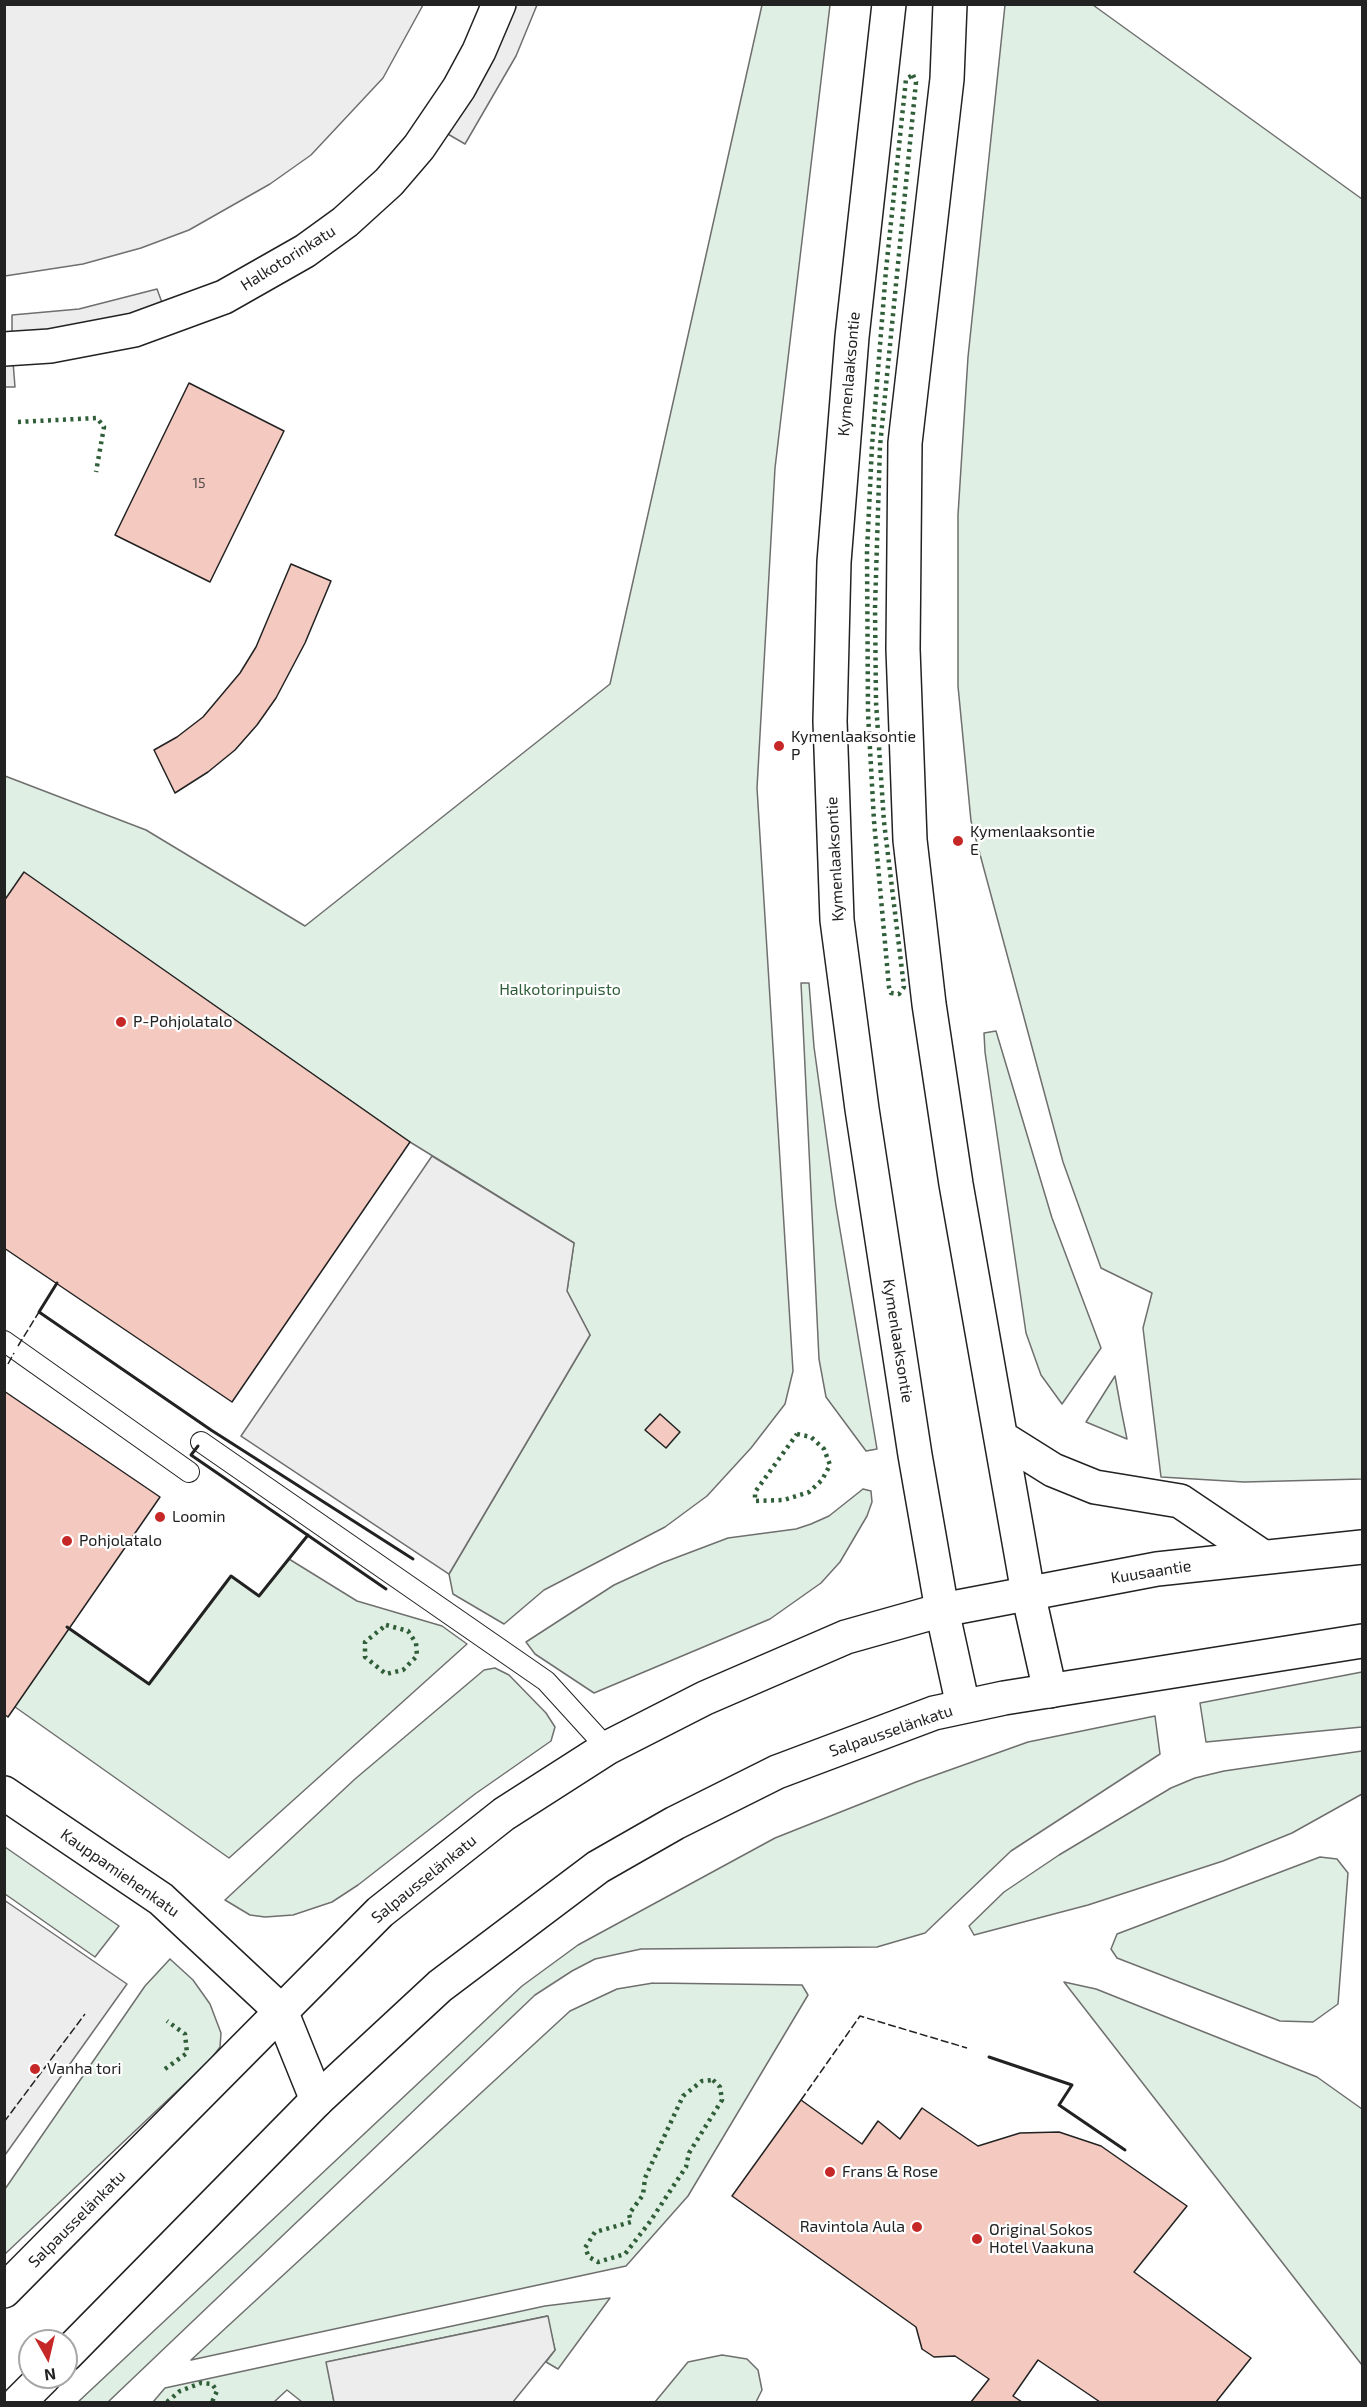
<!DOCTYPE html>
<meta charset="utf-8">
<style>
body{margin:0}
#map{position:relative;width:1367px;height:2407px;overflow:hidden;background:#fff;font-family:"Exo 2",sans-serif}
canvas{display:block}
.frame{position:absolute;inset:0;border:6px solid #222;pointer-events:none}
.north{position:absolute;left:18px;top:2329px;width:60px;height:60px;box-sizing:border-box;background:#fff;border:2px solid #a7a7a7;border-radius:50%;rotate:172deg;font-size:16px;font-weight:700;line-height:24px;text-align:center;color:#222}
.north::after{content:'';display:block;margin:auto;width:21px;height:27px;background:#c62828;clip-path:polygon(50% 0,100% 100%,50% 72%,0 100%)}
</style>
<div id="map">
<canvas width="1367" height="2407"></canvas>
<div class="frame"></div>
<div class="north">N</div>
</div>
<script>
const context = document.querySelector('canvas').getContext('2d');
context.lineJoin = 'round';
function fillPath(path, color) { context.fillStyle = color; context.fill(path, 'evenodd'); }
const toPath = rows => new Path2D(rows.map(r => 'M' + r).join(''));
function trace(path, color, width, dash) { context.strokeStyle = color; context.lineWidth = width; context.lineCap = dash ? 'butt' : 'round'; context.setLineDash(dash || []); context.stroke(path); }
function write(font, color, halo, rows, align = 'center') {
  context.font = font + ' "Exo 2",sans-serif'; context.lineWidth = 4.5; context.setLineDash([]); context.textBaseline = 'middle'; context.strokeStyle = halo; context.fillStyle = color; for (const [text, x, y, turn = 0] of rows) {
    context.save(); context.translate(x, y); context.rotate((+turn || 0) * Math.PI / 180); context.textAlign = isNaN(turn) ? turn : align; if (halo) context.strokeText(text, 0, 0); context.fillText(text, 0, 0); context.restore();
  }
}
const green = toPath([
 [762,5,830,5,775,468,757,788,793,1371,785,1404,751,1448,707,1496,665,1527,544,1590,504,1624,453,1594,449,1574,590,1335,567,1291,574,1243,410,1142,24,873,5,901,5,776,146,830,305,926,610,684,762,5],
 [1005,5,1093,5,1362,199,1362,1479,1244,1482,1161,1477,1143,1328,1152,1293,1101,1268,1063,1162,971,821,958,686,958,515,968,357,1005,5],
 [801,983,809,983,814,1047,836,1206,877,1449,866,1451,826,1397,819,1359,801,983],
 [996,1031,1052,1218,1101,1348,1062,1404,1041,1375,1026,1333,985,1052,984,1033,996,1031],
 [1115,1376,1121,1409,1127,1439,1086,1422,1115,1376],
 [863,1489,871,1491,872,1502,867,1516,840,1562,821,1583,770,1619,594,1693,535,1654,526,1642,614,1585,662,1563,728,1538,796,1529,811,1524,829,1516,863,1489],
 [289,1559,357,1601,442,1626,467,1644,229,1858,8,1702,62,1624,149,1684,231,1576,259,1596,289,1559],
 [495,1668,509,1675,546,1713,555,1727,551,1741,475,1794,358,1885,332,1902,293,1915,265,1917,250,1915,225,1900,355,1779,484,1670,495,1668],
 [1362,1672,1362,1727,1206,1742,1200,1703,1362,1672],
 [1155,1716,1160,1754,1011,1851,925,1933,877,1947,641,1949,595,1959,572,1971,535,1995,108,2402,78,2402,522,1986,578,1945,775,1838,916,1782,1028,1742,1155,1716],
 [1362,1751,1362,1794,1292,1833,1223,1861,1088,1905,974,1935,969,1926,1004,1892,1059,1855,1171,1788,1195,1778,1224,1771,1362,1751],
 [5,1847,119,1926,95,1957,5,1894,5,1847],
 [1320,1857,1337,1859,1348,1873,1338,2004,1313,2022,1280,2021,1117,1958,1111,1949,1117,1934,1320,1857],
 [170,1959,193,1980,210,2004,221,2033,220,2047,211,2059,5,2254,5,2189,145,1986,170,1959],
 [1064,1982,1096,1989,1317,2077,1362,2109,1362,2365,1064,1982],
 [653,1983,802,1985,808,1995,688,2196,626,2266,191,2360,570,2011,617,1989,653,1983],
 [610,2298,558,2369,546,2362,555,2350,547,2316,327,2362,334,2402,302,2402,287,2390,274,2402,153,2402,165,2388,545,2306,610,2298],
 [722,2355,747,2359,758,2370,762,2390,756,2402,655,2402,688,2362,722,2355]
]);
fillPath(green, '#e0efe3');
trace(green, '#6f6f6f', 1.5);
const parking = toPath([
 [4,5,5,4,423,5,383,78,311,155,270,184,189,230,141,248,83,264,5,276,4,5],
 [499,5,537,5,516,56,465,144,434,126,499,5],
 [157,289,168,319,12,349,15,387,5,387,4,349,12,348,12,315,79,309,157,289],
 [432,1156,574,1243,567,1291,590,1335,449,1574,241,1436,432,1156],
 [4,1900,127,1984,5,2155,4,2155,4,1900],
 [548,2316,555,2350,513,2402,334,2402,326,2362,548,2316]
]);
fillPath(parking, '#ededed');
trace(parking, '#6f6f6f', 1.5);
const building = toPath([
 [189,383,284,431,210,582,115,535,189,383],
 [291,564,331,581,305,643,276,698,257,725,235,750,208,772,175,793,154,750,177,737,203,717,240,673,256,647,291,564],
 [24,872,410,1142,232,1402,4,1248,4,901,24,872],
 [4,1391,160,1497,8,1717,4,1714,4,1391],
 [660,1414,680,1432,666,1448,645,1430,660,1414],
 [801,2100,862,2144,878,2121,900,2139,922,2108,978,2146,1020,2133,1059,2132,1101,2146,1187,2206,1134,2272,1251,2358,1216,2402,1100,2402,1038,2360,1013,2396,1022,2402,971,2402,989,2379,955,2356,934,2357,922,2349,916,2327,732,2196,801,2100]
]);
fillPath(building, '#f3c9c0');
trace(building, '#222', 1.5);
const lane = toPath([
 [4,1341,189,1472],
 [201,1442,546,1681,607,1748]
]);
const street = toPath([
 [4,349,50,346,134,330,224,297,305,251,345,222,389,182,419,147,459,88,479,51,499,4]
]);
const secondary = toPath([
 [889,4,852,337,834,562,830,721,837,920,862,1109,915,1455,942,1610,963,1706],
 [950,4,947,79,905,443,903,649,910,840,929,1004,956,1184,1028,1593,1050,1691],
 [1002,1438,1053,1470,1095,1487,1180,1501,1263,1557],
 [4,1793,161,1899,281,2011,317,2100]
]);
const primary = toPath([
 [4,2291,380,1912,504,1814,607,1748,705,1698,846,1637,942,1610,1157,1569,1362,1547],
 [66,2355,317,2100,440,1986,598,1867,675,1823,777,1772,934,1713,1004,1698,1362,1641],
 [19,2402,44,2377]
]);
trace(lane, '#222', 22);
trace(street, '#222', 36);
trace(secondary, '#222', 36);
trace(primary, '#222', 36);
trace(lane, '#fff', 20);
trace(street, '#fff', 33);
trace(secondary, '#fff', 33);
trace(primary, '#fff', 33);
trace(toPath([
 [913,75,916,82,880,446,875,608,876,702,884,822,904,987,899,994,891,993,889,987,874,821,868,713,867,551,872,446,886,270,906,79,913,75],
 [18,422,97,418,104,427,96,472],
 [797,1434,811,1437,824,1449,830,1465,822,1480,809,1492,784,1500,755,1501,755,1492,797,1434],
 [386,1625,408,1631,416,1643,417,1656,403,1670,386,1674,365,1657,365,1642,386,1625],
 [165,2069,187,2053,185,2034,167,2021],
 [713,2080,720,2087,722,2100,689,2153,686,2167,649,2223,625,2254,598,2262,589,2257,585,2248,595,2232,631,2222,629,2214,643,2195,645,2178,683,2096,702,2081,713,2080],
 [167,2402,180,2391,201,2383,212,2384,217,2391,212,2402]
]), '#2f5e38', 4.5, [3, 4.5]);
trace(toPath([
 [18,1346,39,1312],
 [8,1364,14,1353],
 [801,2100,860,2016,967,2048],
 [4,2122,85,2014]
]), '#222', 1.5, [8, 3]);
trace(toPath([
 [57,1283,39,1312,211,1430,413,1559],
 [198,1446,191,1455,386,1589],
 [67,1627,149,1684,231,1576,259,1596,308,1535],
 [989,2057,1072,2085,1059,2105,1125,2150]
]), '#222', 3);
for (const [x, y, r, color] of [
 [779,746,6,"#c62828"],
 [958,841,6,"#c62828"],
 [121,1022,6,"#c62828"],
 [160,1517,6,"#c62828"],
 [67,1541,6,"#c62828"],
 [35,2069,6,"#c62828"],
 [830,2172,6,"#c62828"],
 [917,2227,6,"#c62828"],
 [977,2239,6,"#c62828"]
]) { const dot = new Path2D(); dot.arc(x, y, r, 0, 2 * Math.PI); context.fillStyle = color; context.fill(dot); trace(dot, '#fff', 2); }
write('14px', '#564c4a', null, [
 ["15",199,483]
]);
write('16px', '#222', '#fff', [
 ["Halkotorinkatu",288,258,-32],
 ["Kymenlaaksontie",849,374,-85],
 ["Kymenlaaksontie",835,859,-93],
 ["Kymenlaaksontie",898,1341,81],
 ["Kuusaantie",1151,1572,-9],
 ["Salpausselänkatu",891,1731,-19],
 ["Kauppamiehenkatu",120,1873,35],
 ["Salpausselänkatu",424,1879,-39],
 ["Salpausselänkatu",77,2219,-45]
]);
write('16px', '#222', '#fff', [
 ["Kymenlaaksontie",791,737],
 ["P",791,755],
 ["Kymenlaaksontie",970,832],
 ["E",970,850],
 ["P-Pohjolatalo",133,1022],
 ["Loomin",172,1517],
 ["Pohjolatalo",79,1541],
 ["Vanha tori",47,2069],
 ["Frans & Rose",842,2172],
 ["Ravintola Aula",905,2227,"right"],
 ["Original Sokos",989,2230],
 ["Hotel Vaakuna",989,2248]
], 'left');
write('16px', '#2f5e38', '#fff', [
 ["Halkotorinpuisto",560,990]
]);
</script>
